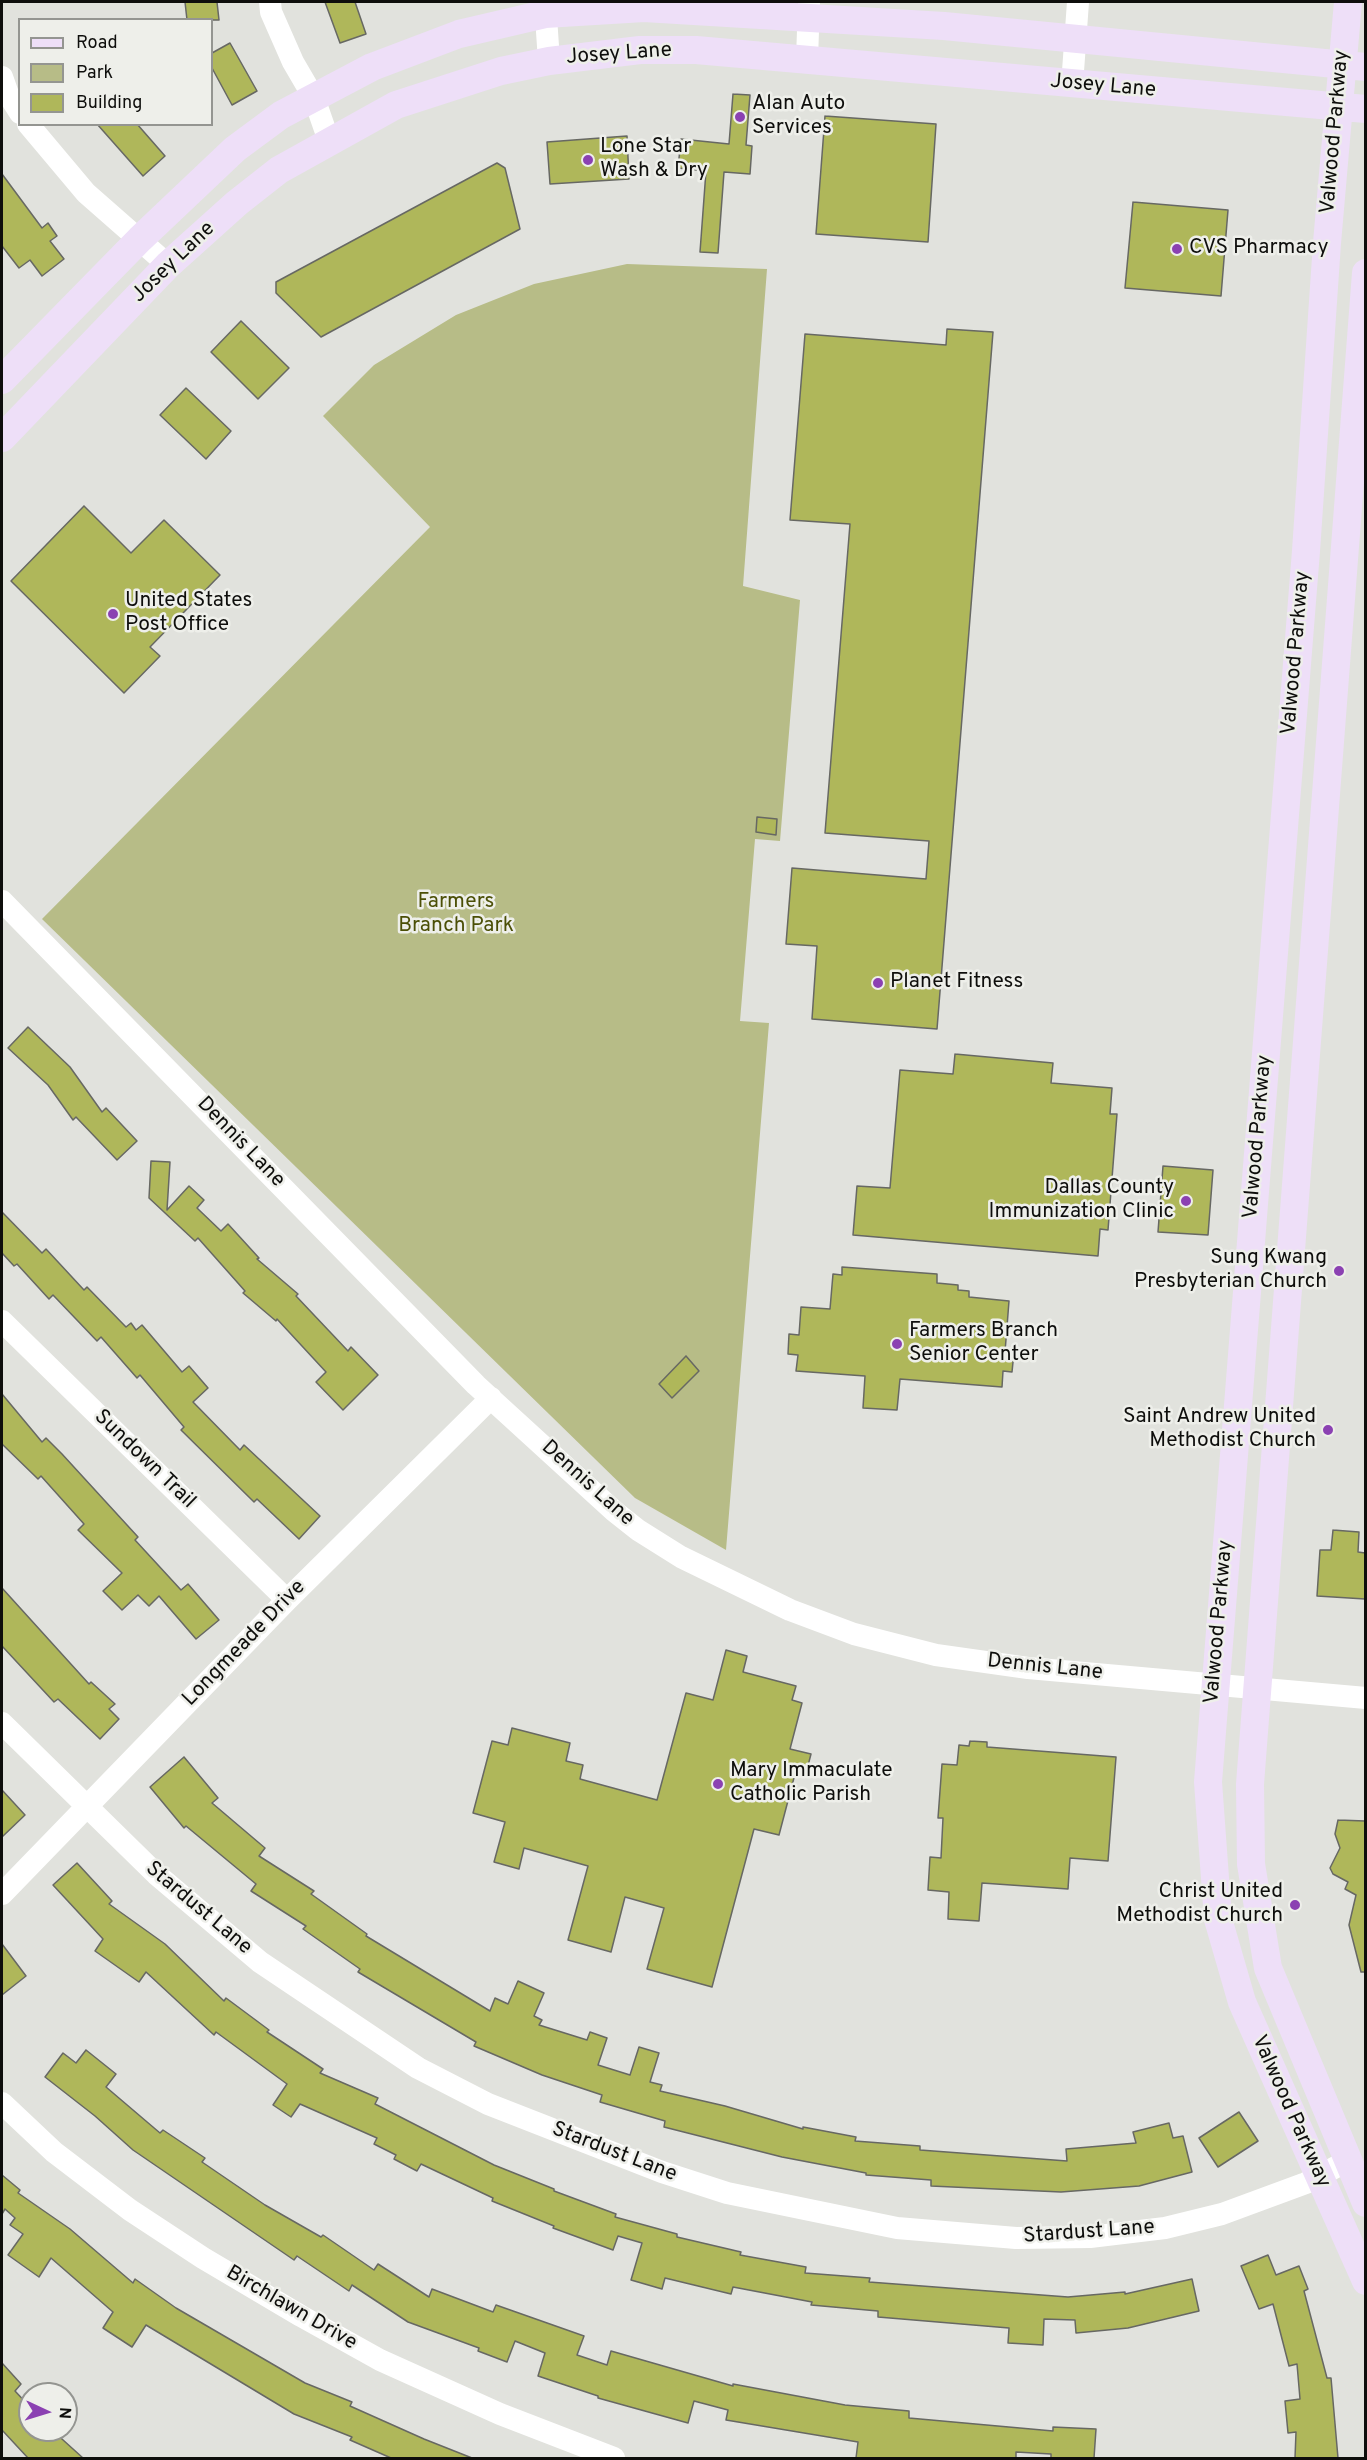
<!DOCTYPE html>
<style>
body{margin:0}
#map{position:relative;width:1367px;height:2460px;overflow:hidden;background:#e1e2dd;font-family:Overpass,sans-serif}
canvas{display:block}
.frame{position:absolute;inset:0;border:3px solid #0e0e0c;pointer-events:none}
.legend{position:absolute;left:18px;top:18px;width:195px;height:108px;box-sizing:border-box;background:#eeefea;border:2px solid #949591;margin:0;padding:8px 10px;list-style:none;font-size:18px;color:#0e0e0c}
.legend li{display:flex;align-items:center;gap:12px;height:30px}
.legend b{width:30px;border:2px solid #949591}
.north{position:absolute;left:18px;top:2382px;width:60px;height:60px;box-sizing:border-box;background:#eeefea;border:2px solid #949591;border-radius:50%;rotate:94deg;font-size:16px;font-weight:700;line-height:24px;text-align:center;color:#0e0e0c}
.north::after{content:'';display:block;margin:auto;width:21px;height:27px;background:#8b41b2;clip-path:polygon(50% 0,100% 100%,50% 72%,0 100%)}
</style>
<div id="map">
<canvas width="1367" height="2460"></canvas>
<div class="frame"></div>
<ul class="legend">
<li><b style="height:8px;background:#eedff8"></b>Road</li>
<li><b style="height:16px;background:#b7bc87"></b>Park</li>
<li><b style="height:16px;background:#afb75a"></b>Building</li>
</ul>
<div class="north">N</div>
</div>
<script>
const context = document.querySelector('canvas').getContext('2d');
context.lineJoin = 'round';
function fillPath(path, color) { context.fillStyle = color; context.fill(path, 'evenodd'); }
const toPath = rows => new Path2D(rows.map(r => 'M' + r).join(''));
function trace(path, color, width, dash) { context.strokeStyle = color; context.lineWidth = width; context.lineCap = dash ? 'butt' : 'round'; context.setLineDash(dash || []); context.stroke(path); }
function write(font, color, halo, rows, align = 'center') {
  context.font = font + ' Overpass,sans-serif'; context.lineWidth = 5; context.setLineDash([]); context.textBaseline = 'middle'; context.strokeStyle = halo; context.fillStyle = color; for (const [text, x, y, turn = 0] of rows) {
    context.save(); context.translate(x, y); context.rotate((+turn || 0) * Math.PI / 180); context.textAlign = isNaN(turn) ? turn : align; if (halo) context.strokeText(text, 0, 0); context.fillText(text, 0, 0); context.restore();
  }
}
fillPath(toPath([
 [627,264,767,269,743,586,800,600,780,841,755,839,740,1021,769,1023,726,1550,635,1498,42,919,430,527,323,416,374,365,456,315,534,284]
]), '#b7bc87');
const building = toPath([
 [185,2,217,2,219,20,187,20,185,2],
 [325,2,355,2,366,34,340,43,325,2],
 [230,43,257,91,232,105,212,68,212,53,230,43],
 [733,94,750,95,746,145,752,146,750,174,724,172,718,253,700,252,706,171,678,168,681,139,729,144,733,94],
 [825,116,936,124,928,242,816,234,825,116],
 [97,124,137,124,165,156,143,176,97,124],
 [627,136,629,179,550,184,547,142,627,136],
 [497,163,505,168,520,229,321,337,276,293,276,282,497,163],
 [2,174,42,228,48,223,57,236,50,241,64,259,42,276,30,260,19,268,2,246,2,174],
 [1133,202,1228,210,1221,296,1125,288,1133,202],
 [241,321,289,368,258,399,211,352,241,321],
 [947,329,993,332,937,1029,812,1019,817,946,786,944,792,868,926,879,929,841,825,833,850,524,790,520,805,334,946,345,947,329],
 [186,388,231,431,206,459,160,415,186,388],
 [84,506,131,553,164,520,220,575,150,647,160,656,124,693,11,581,84,506],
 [757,817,777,819,776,835,756,832,757,817],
 [28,1027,70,1067,102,1112,106,1108,137,1141,117,1160,76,1117,73,1120,48,1085,8,1048,28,1027],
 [955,1054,1053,1063,1051,1083,1112,1088,1110,1114,1117,1114,1108,1230,1100,1229,1098,1256,853,1235,857,1186,890,1188,900,1070,953,1074,955,1054],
 [151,1161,170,1162,167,1210,189,1186,204,1200,197,1208,221,1231,228,1224,259,1258,257,1259,298,1294,296,1296,348,1351,351,1347,378,1375,343,1410,316,1382,326,1372,277,1319,276,1321,243,1293,245,1291,198,1238,195,1241,149,1198,151,1161],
 [1163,1166,1213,1170,1208,1235,1158,1232,1163,1166],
 [2,1212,42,1253,46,1249,84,1290,87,1287,126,1327,131,1323,136,1330,142,1325,182,1372,189,1366,208,1388,193,1402,240,1450,244,1445,320,1516,299,1539,257,1499,254,1502,181,1430,184,1427,140,1375,137,1378,101,1337,97,1341,53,1295,49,1299,17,1264,14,1266,2,1253,2,1212],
 [842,1267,937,1274,937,1283,958,1285,958,1290,969,1291,969,1297,1009,1301,1005,1352,1014,1352,1012,1372,1003,1371,1002,1387,900,1379,897,1410,863,1408,865,1376,796,1371,798,1355,788,1354,789,1334,799,1335,801,1307,830,1309,833,1274,842,1275,842,1267],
 [686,1356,699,1371,672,1398,659,1384,686,1356],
 [2,1394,42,1442,46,1438,62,1454,138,1537,135,1540,181,1590,188,1584,219,1620,196,1639,159,1596,149,1606,138,1595,122,1610,103,1591,122,1573,78,1530,84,1524,41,1476,38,1479,2,1444,2,1394],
 [1333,1530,1359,1532,1358,1552,1365,1553,1365,1599,1317,1596,1320,1550,1331,1550,1333,1530],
 [2,1588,89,1684,91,1682,115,1704,109,1709,119,1719,100,1739,58,1699,54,1702,2,1646,2,1588],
 [726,1650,747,1656,743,1672,796,1686,792,1700,802,1703,790,1749,811,1754,805,1777,795,1774,779,1835,754,1829,712,1987,647,1969,664,1908,625,1897,611,1952,568,1940,588,1866,524,1848,519,1869,494,1862,505,1822,473,1813,492,1741,508,1745,512,1728,570,1743,566,1761,583,1765,580,1779,657,1800,686,1693,713,1700,726,1650],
 [970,1741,987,1742,987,1747,1116,1757,1108,1861,1070,1858,1068,1889,982,1883,979,1921,948,1919,949,1892,928,1890,930,1857,941,1858,943,1818,938,1818,942,1764,957,1765,959,1745,969,1746,970,1741],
 [184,1757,218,1798,212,1803,265,1848,259,1856,314,1891,311,1894,367,1934,366,1936,490,2011,495,1998,508,2004,518,1981,544,1993,534,2016,542,2020,539,2025,587,2040,590,2032,607,2038,598,2065,630,2075,639,2047,659,2053,650,2082,662,2085,660,2091,725,2106,803,2129,803,2127,856,2137,855,2141,920,2146,920,2150,1067,2161,1066,2149,1136,2143,1133,2132,1169,2123,1173,2138,1183,2136,1192,2172,1139,2186,1061,2192,931,2186,931,2180,866,2175,866,2173,782,2157,664,2127,665,2121,600,2102,602,2095,542,2075,474,2046,476,2042,358,1972,360,1969,303,1929,306,1926,251,1891,256,1884,186,1826,184,1828,150,1787,184,1757],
 [2,1790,25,1815,2,1837,2,1790],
 [1338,1820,1365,1821,1365,1972,1361,1972,1349,1925,1356,1895,1345,1889,1348,1882,1333,1874,1330,1868,1340,1848,1335,1834,1338,1820],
 [77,1863,112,1901,109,1904,165,1944,224,2001,226,1998,269,2030,267,2032,323,2069,320,2073,378,2098,375,2104,494,2165,554,2189,554,2191,616,2214,615,2217,677,2234,677,2237,741,2252,740,2255,806,2267,805,2273,870,2278,869,2282,1068,2297,1125,2292,1125,2294,1192,2279,1199,2311,1128,2328,1076,2333,1075,2320,1044,2319,1043,2345,1008,2343,1009,2328,878,2317,878,2311,811,2305,812,2302,733,2287,731,2294,665,2278,662,2289,631,2280,642,2243,618,2236,613,2250,553,2228,554,2226,492,2201,493,2198,421,2164,417,2171,394,2159,396,2155,374,2144,377,2138,300,2104,291,2117,273,2105,287,2084,216,2032,214,2035,146,1972,139,1982,95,1951,103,1939,53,1885,77,1863],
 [2,1944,26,1976,2,1995,2,1944],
 [86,2050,116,2074,106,2087,160,2133,163,2130,205,2158,202,2162,265,2205,321,2237,323,2235,374,2270,378,2264,429,2297,432,2289,493,2312,496,2305,584,2336,577,2355,607,2365,611,2351,733,2386,733,2384,845,2405,909,2411,909,2418,1053,2431,1053,2427,1096,2429,1094,2458,1051,2458,1051,2454,1016,2452,1016,2458,856,2458,858,2442,726,2420,728,2410,694,2401,688,2423,598,2398,598,2396,538,2376,545,2353,515,2341,507,2362,478,2351,479,2348,408,2322,352,2285,349,2291,297,2256,294,2260,133,2150,95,2116,45,2077,63,2053,76,2063,86,2050],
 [1239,2112,1258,2141,1218,2167,1199,2138,1239,2112],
 [2,2175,20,2190,18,2193,70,2229,133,2283,135,2279,176,2308,305,2383,352,2402,350,2406,424,2439,472,2458,391,2458,350,2440,352,2437,294,2414,146,2325,132,2347,103,2328,113,2312,51,2258,39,2277,8,2255,23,2234,10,2225,15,2218,5,2209,2,2214,2,2175],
 [1268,2255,1276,2275,1299,2266,1308,2289,1304,2291,1327,2378,1331,2378,1338,2458,1295,2458,1296,2432,1288,2433,1285,2401,1300,2399,1297,2364,1289,2366,1273,2304,1259,2309,1241,2266,1268,2255],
 [2,2363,21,2384,15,2391,30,2407,30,2430,52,2430,83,2458,28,2458,2,2430,2,2363]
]);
fillPath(building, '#afb75a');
trace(building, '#676863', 1.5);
trace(toPath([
 [270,2,271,12,293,62,314,98,329,141],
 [545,2,549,61],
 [807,59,809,2],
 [2,77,8,94,20,113],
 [1072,85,1078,2],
 [28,124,86,193,168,265],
 [2,901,476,1385,614,1511,638,1530,681,1557,790,1610,854,1634,936,1655,1028,1668,1366,1698],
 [2,1321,287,1600],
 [2,1723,156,1874,260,1962,418,2068,488,2104,662,2172,727,2193,897,2228,1016,2238,1090,2237,1165,2228,1222,2214,1306,2183,1347,2161],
 [2,1894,287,1600,491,1398],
 [2,2103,54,2152,130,2210,203,2258,301,2316,380,2360,500,2414,614,2458]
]), '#fff', 22);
trace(toPath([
 [1348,2,1327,243,1306,551,1208,1782,1218,1919,1242,2002,1366,2281],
 [1366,273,1250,1784,1251,1864,1268,1968,1366,2203],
 [2,380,140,239,235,149,281,115,372,67,459,34,545,14,644,8,944,26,1366,67],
 [2,438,168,265,237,203,279,170,396,105,501,71,549,61,640,50,696,50,1366,109]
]), '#eedff8', 28);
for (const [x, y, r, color] of [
 [740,117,6,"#8b41b2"],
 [588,160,6,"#8b41b2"],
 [1177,249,6,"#8b41b2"],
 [113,614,6,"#8b41b2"],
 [878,983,6,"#8b41b2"],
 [1186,1201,6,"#8b41b2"],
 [1339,1271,6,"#8b41b2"],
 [897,1344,6,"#8b41b2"],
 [1328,1430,6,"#8b41b2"],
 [718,1784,6,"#8b41b2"],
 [1295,1905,6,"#8b41b2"]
]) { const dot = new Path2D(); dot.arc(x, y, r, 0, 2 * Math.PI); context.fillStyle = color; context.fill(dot); trace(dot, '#eeefea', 2); }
write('21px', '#0e0e0c', '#eeefea', [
 ["Josey Lane",619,55,-4],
 ["Josey Lane",1103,87,5],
 ["Valwood Parkway",1336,132,-85],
 ["Josey Lane",174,263,-44],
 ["Valwood Parkway",1297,653,-85],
 ["Valwood Parkway",1259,1137,-85],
 ["Dennis Lane",240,1143,46],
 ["Sundown Trail",144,1460,44],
 ["Dennis Lane",587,1484,42],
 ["Valwood Parkway",1220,1622,-85],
 ["Longmeade Drive",245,1644,-46],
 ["Dennis Lane",1045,1668,6],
 ["Stardust Lane",198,1909,40],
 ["Valwood Parkway",1290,2112,66],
 ["Stardust Lane",614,2153,21],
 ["Stardust Lane",1089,2233,-4],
 ["Birchlawn Drive",291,2309,30]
]);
write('21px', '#0e0e0c', '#eeefea', [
 ["Alan Auto",752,105],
 ["Services",752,129],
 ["Lone Star",600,148],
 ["Wash & Dry",600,172],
 ["CVS Pharmacy",1189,249],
 ["United States",125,602],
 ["Post Office",125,626],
 ["Planet Fitness",890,983],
 ["Dallas County",1174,1189,"right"],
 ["Immunization Clinic",1174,1213,"right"],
 ["Sung Kwang",1327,1259,"right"],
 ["Presbyterian Church",1327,1283,"right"],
 ["Farmers Branch",909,1332],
 ["Senior Center",909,1356],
 ["Saint Andrew United",1316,1418,"right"],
 ["Methodist Church",1316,1442,"right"],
 ["Mary Immaculate",730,1772],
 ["Catholic Parish",730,1796],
 ["Christ United",1283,1893,"right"],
 ["Methodist Church",1283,1917,"right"]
], 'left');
write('21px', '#4b4f06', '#eeefea', [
 ["Farmers",456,903],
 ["Branch Park",456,927]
]);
</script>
